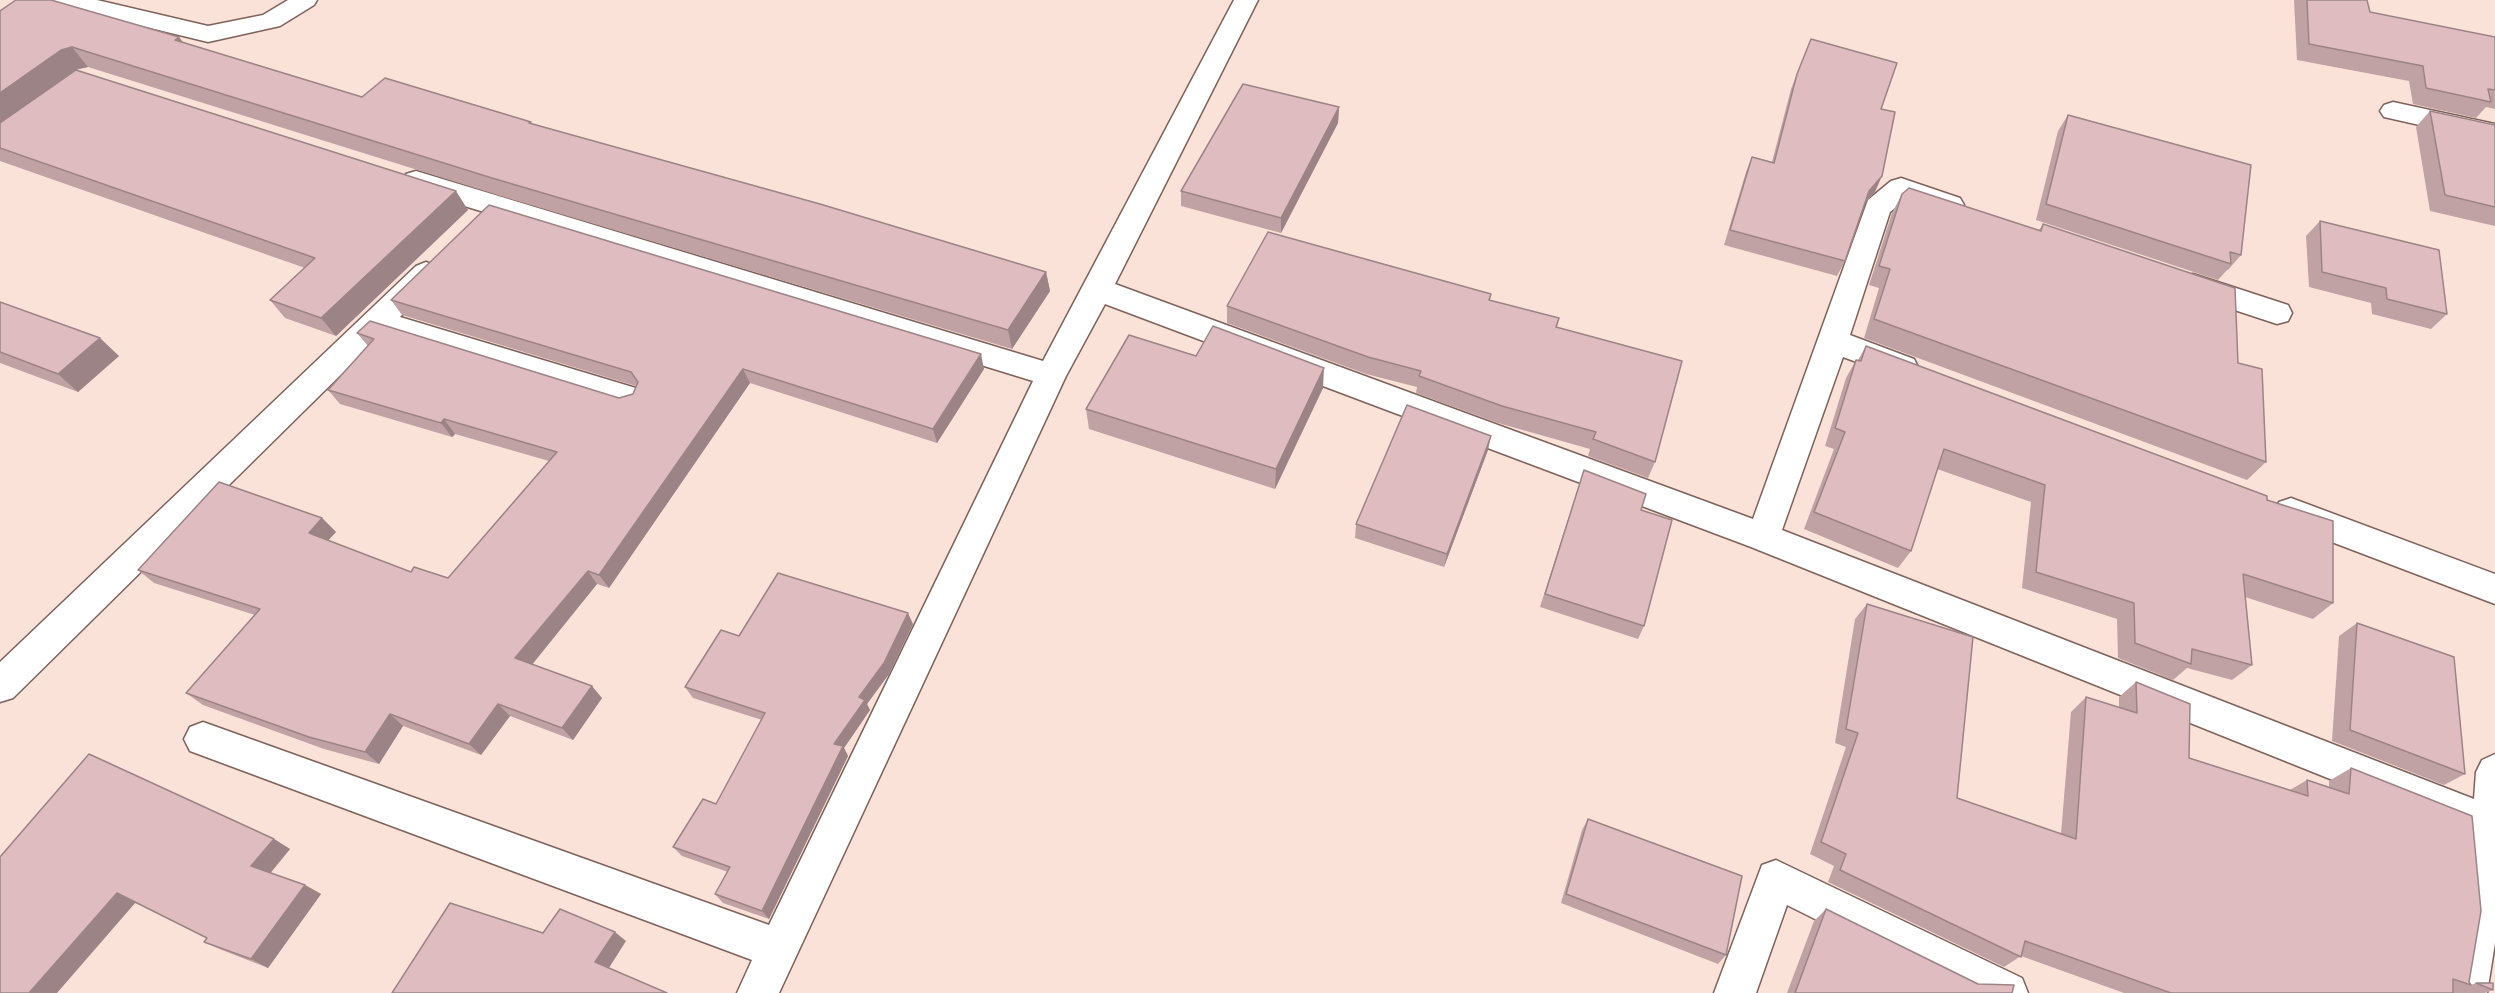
<!DOCTYPE html>
<style>
body{margin:0}
canvas{display:block;background:#fbe2d9}
</style>
<canvas width="2495" height="993"></canvas>
<script>
const context = document.querySelector('canvas').getContext('2d');
context.lineJoin = 'round';
const toPath = rows => new Path2D(rows.map(r => 'M' + r).join(''));
function trace(path, color, width, dash) { context.strokeStyle = color; context.lineWidth = width; context.lineCap = dash ? 'butt' : 'round'; context.setLineDash(dash || []); context.stroke(path); }
function fillPath(path, color) { context.fillStyle = color; context.fill(path, 'evenodd'); }
const minor = toPath([
 [53,0,97,0,208,26,263,15,288,0,317,0,314,5,280,26,208,42,56,5,53,0],
 [1234,0,1258,0,1115,284,1753,519,1868,200,1891,181,1901,178,1960,198,1964,205,1960,212,1950,215,1905,200,1890,212,1850,335,1914,359,1918,367,1914,375,1903,379,1843,357,1782,530,2474,799,2476,772,2482,760,2495,754,2495,943,2487,993,2445,993,2465,884,2470,835,1751,547,1105,304,1066,376,779,993,737,993,752,960,190,751,184,739,190,727,203,722,769,925,1033,381,406,188,402,181,406,174,416,171,1043,361,1234,0],
 [2393,102,2495,124,2495,142,2384,117,2380,111,2384,105,2393,102],
 [426,262,436,266,441,273,436,280,400,317,639,389,644,398,639,407,628,410,382,334,13,698,0,702,0,662,416,266,426,262],
 [2193,274,2288,305,2292,313,2288,321,2277,324,2183,293,2178,285,2183,277,2193,274],
 [2291,498,2495,574,2495,604,2279,522,2274,512,2279,502,2291,498],
 [1776,860,2022,978,2028,993,1963,993,1787,905,1756,993,1714,993,1762,865,1776,860]
]);
trace(minor, '#7d6259', 3);
fillPath(minor, '#fff');
fillPath(toPath([
 [2294,0,2367,0,2370,12,2495,37,2495,109,2486,107,2476,118,2413,104,2409,81,2297,60],
 [0,11,179,37,183,43,362,97,531,122,532,124,1046,272,1050,291,1012,349,504,197,88,67,76,70,468,210,336,336,285,318,270,300,305,268,0,161],
 [1811,39,1881,109,1875,192,1865,202,1845,261,1837,276,1724,245,1746,172,1752,157,1772,162,1791,89],
 [1339,107,1338,123,1281,233,1181,206,1181,191],
 [2430,111,2495,125,2495,226,2430,211,2416,127],
 [2068,115,2241,255,2228,270,2227,270,2218,280,2036,220,2058,131],
 [1902,194,2039,230,2043,224,2238,363,2266,462,2247,480,1864,338,1879,288,1869,285,1892,213],
 [2320,221,2447,314,2431,329,2372,314,2371,303,2309,287,2306,236],
 [1491,294,1490,300,1559,318,1557,327,1655,462,1648,478,1588,456,1590,449,1498,423,1416,393,1417,387,1366,374,1227,323,1227,306],
 [391,300,984,369,937,443,750,383,609,588,597,584,532,664,602,698,573,740,510,716,481,755,403,726,379,764,324,749,203,705,186,693,255,615,154,583,138,570,322,518,336,532,328,540,411,572,448,578,549,461,455,434,452,437,340,404,328,390,368,346,357,333,619,398,633,394,636,386,402,315],
 [0,302,119,356,78,392,0,363],
 [1866,346,2267,500,2333,603,2313,619,2245,597,2252,665,2232,680,2187,668,2173,680,2118,658,2117,619,2022,588,2031,502,1937,469,1911,551,1898,568,1804,529,1834,449,1825,446,1846,378,1856,360,1858,360],
 [1323,388,1275,489,1089,429,1086,409],
 [1488,450,1444,567,1355,538,1356,524],
 [1579,485,1644,626,1638,639,1540,607],
 [1867,604,1957,798,2061,834,2071,712,2086,697,2119,708,2119,697,2136,682,2189,758,2290,790,2307,780,2329,787,2329,781,2351,768,2471,985,2453,992,2476,983,2493,990,2485,993,2124,993,2021,956,2004,967,1828,882,1834,866,1810,854,1846,747,1835,743,1855,619],
 [2357,623,2465,774,2444,785,2332,741,2339,636],
 [913,624,889,674,867,704,870,710,844,748,848,756,769,919,723,903,715,894,728,872,682,856,673,847,716,804,762,720,693,698,685,687,739,636],
 [1588,819,1726,955,1718,964,1561,903,1582,830],
 [274,839,290,849,270,873,305,885,321,894,268,968,222,950,204,942,207,938,136,903,0,857],
 [1826,909,1978,984,2012,993,1787,993,1814,921]
]), '#c0a2a5');
fillPath(toPath([
 [179,37,194,57,175,40],
 [72,47,88,67,78,69,0,125,0,93,61,50],
 [1339,107,1338,123,1281,233,1281,218],
 [1882,176,1875,192,1862,206,1869,191],
 [456,191,468,210,336,336,321,318],
 [1046,272,1050,291,1012,349,1008,330],
 [100,338,119,356,78,392,58,374],
 [981,354,984,369,937,443,933,429],
 [1324,368,1323,388,1275,489,1276,469],
 [743,369,750,383,609,588,599,575],
 [444,419,455,434,452,437,441,423],
 [1491,436,1488,450,1444,567,1447,554],
 [322,518,336,532,323,546,309,533],
 [588,571,597,584,527,671,515,658],
 [908,613,913,624,889,674,867,704,870,710,844,748,848,756,769,919,762,911,834,744,859,697],
 [592,686,602,698,573,740,562,728],
 [498,704,510,716,481,755,469,744],
 [390,714,403,726,379,764,365,752],
 [274,839,290,849,268,876,251,866],
 [305,885,321,894,268,968,251,959],
 [117,893,136,902,57,993,29,993],
 [615,932,626,941,607,971,595,962]
]), '#9c8486');
const building = toPath([
 [16,0,51,0,179,37,175,40,362,97,385,78,531,122,529,123,820,204,1046,272,1008,330,492,178,72,47,61,50,0,93,0,11,16,0],
 [2307,0,2367,0,2370,12,2495,37,2495,90,2488,89,2491,102,2426,88,2423,66,2309,44,2307,0],
 [1811,39,1897,63,1881,109,1895,112,1882,176,1869,191,1845,261,1730,230,1752,157,1774,163,1797,74,1811,39],
 [76,70,456,191,321,318,270,300,315,258,0,148,0,123,76,70],
 [1243,84,1339,107,1281,218,1181,191,1243,84],
 [2430,111,2495,125,2495,207,2445,195,2430,111],
 [2068,115,2251,165,2241,255,2230,252,2231,264,2046,204,2068,115],
 [1909,188,2041,231,2043,224,2235,288,2238,363,2262,369,2266,462,1874,319,1890,269,1879,266,1902,194,1909,188],
 [489,205,981,354,933,429,743,369,599,575,588,571,515,658,592,686,562,728,498,704,469,744,390,714,365,752,309,737,186,693,260,609,138,570,219,482,322,518,309,533,411,572,414,567,448,578,557,452,444,419,441,423,328,390,374,339,357,333,370,321,619,398,633,394,638,382,631,372,391,300,489,205],
 [2320,221,2439,250,2447,314,2387,299,2386,288,2322,272,2320,221],
 [1268,232,1491,294,1489,300,1559,318,1556,327,1682,361,1655,462,1593,439,1596,432,1502,406,1419,376,1421,371,1368,357,1227,306,1268,232],
 [0,302,100,338,58,374,0,352,0,302],
 [1213,326,1324,368,1276,469,1086,409,1129,335,1196,356,1213,326],
 [1866,346,2267,496,2267,500,2333,521,2333,603,2243,574,2252,665,2192,649,2191,664,2135,643,2134,603,2036,572,2045,485,1944,449,1911,551,1814,512,1845,432,1835,428,1856,360,1861,361,1866,346],
 [1407,405,1491,436,1447,554,1356,524,1407,405],
 [1584,470,1646,494,1641,510,1672,520,1644,626,1545,594,1584,470],
 [778,573,908,613,884,663,859,697,865,700,834,744,843,746,762,911,715,894,730,867,673,847,703,799,716,804,765,713,685,687,721,630,739,636,778,573],
 [1867,604,1973,637,1957,798,2076,839,2086,697,2137,713,2136,682,2190,704,2189,758,2308,796,2307,780,2349,794,2351,768,2472,816,2481,911,2469,982,2471,985,2453,979,2453,993,2171,993,2025,941,2021,957,1840,870,1846,854,1821,842,1858,733,1846,729,1867,604],
 [2357,623,2454,657,2465,774,2350,730,2357,623],
 [89,754,274,839,251,866,305,885,251,959,204,942,207,938,117,893,29,993,0,993,0,857,89,754],
 [1588,819,1742,876,1726,955,1566,894,1588,819],
 [450,903,543,933,560,909,615,932,595,962,667,993,392,993,450,903],
 [1826,909,1978,984,2014,985,2012,993,1795,993,1826,909],
 [2476,983,2493,983,2493,990,2476,983]
]);
fillPath(building, '#dfbcc0');
trace(building, '#9c8486', 1.5);
</script>
